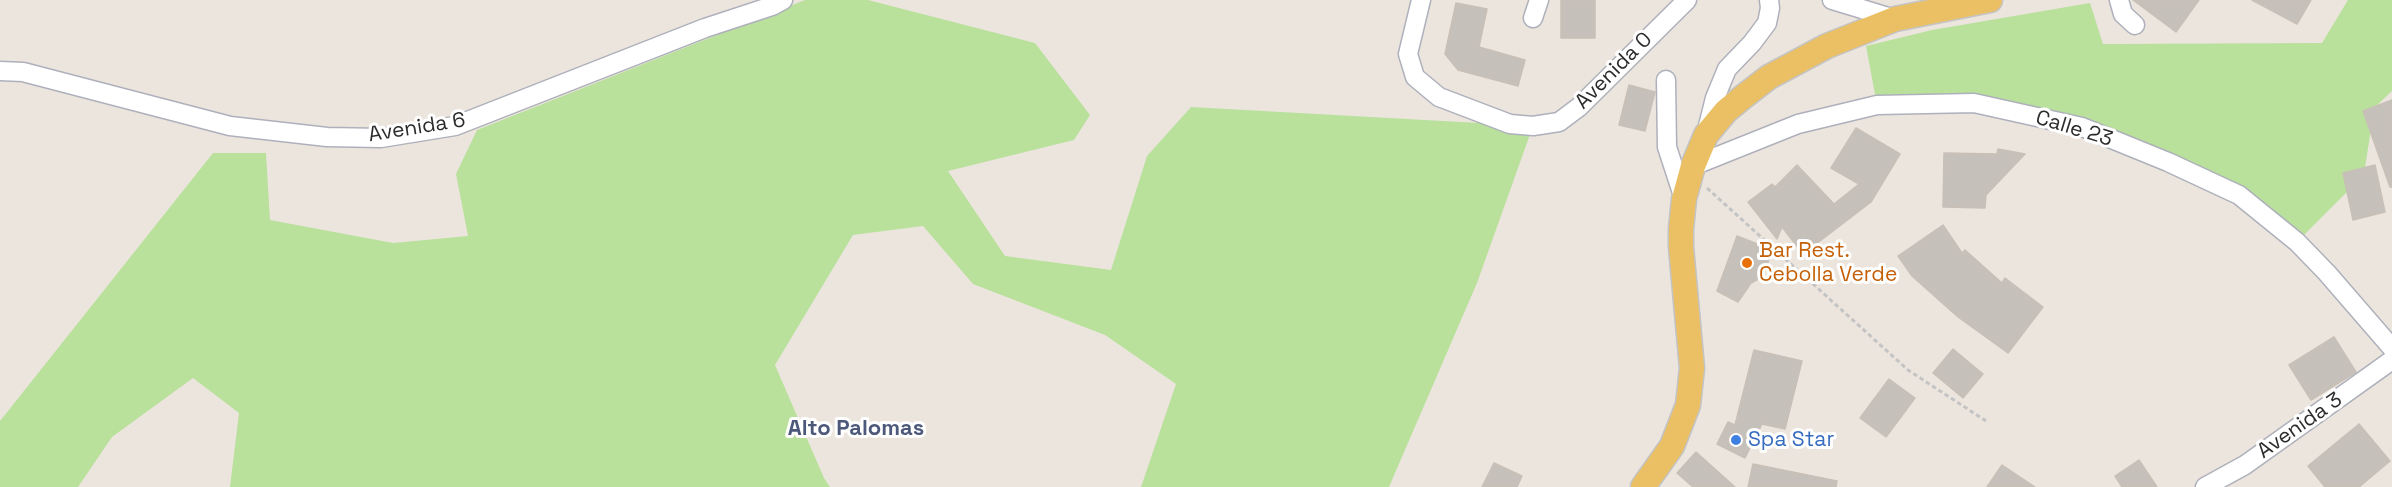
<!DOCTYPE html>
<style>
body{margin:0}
canvas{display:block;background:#ece5de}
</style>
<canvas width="2392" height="487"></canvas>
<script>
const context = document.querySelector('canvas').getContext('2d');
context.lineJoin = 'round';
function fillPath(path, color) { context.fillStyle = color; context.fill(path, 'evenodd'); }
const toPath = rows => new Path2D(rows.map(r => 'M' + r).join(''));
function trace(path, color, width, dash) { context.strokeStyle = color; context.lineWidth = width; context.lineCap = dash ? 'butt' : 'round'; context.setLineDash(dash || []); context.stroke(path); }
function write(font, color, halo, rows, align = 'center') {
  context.font = font + ' "Space Grotesk",sans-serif'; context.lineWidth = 6; context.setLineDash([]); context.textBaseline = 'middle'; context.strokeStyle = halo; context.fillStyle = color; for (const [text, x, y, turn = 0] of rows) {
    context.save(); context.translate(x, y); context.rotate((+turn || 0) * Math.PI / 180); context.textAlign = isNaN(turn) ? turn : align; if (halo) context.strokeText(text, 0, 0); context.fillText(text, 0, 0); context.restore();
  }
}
fillPath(toPath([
 [805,0,868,0,1035,43,1090,115,1074,140,948,171,1005,256,1111,270,1147,156,1191,107,1533,126,1477,283,1389,487,1141,487,1176,384,1105,335,973,284,923,226,853,235,775,365,824,478,830,487,230,487,239,413,193,378,112,437,78,487,0,487,0,421,213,153,266,153,270,220,393,243,468,236,456,174,477,130],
 [2348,0,2392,0,2392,91,2374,108,2364,175,2297,242,2239,195,2168,162,1974,103,1877,105,1866,46,1932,30,2090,3,2103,44,2322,43]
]), '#b9e19c');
const building = toPath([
 [1561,0,1595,0,1595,38,1561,38,1561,0],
 [2133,0,2199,0,2176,32,2133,0],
 [2252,0,2311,0,2297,24,2252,0],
 [1456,3,1487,9,1479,47,1525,60,1518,86,1458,70,1445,54,1456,3],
 [1629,85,1655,92,1645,131,1619,125,1629,85],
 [2392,100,2392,187,2390,187,2363,111,2392,100],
 [1856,128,1900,154,1871,202,1803,254,1782,227,1777,239,1748,202,1772,184,1775,187,1797,165,1834,204,1859,184,1831,168,1856,128],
 [1998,149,2025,154,1986,195,1985,208,1943,207,1944,153,1997,154,1998,149],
 [2375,165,2385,212,2353,220,2343,173,2375,165],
 [1943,225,1962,253,1965,250,2002,283,2005,278,2043,307,2008,353,1958,317,1912,276,1898,256,1943,225],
 [1737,236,1773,250,1762,277,1751,283,1738,302,1717,291,1737,236],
 [2334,337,2356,372,2311,400,2289,365,2334,337],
 [1953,349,1983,374,1963,398,1933,373,1953,349],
 [1754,350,1802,361,1785,429,1762,424,1745,458,1717,444,1728,422,1735,425,1754,350],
 [1889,379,1915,398,1886,437,1860,418,1889,379],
 [2359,424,2390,461,2359,487,2325,487,2308,466,2359,424],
 [1696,452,1735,487,1693,487,1677,473,1696,452],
 [2139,460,2157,487,2122,487,2115,476,2139,460],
 [1494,463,1522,476,1517,487,1482,487,1494,463],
 [1753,464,1837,481,1836,487,1748,487,1753,464],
 [2002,465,2035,487,1987,487,2002,465]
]);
fillPath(building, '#c5c0b9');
trace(building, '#c8c0b7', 1.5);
const minor = toPath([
 [1421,0,1408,54,1415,77,1439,97,1510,124,1533,126,1559,122,1579,107,1687,0],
 [1832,0,1895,19],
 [2119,0,2123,14,2135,25],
 [1533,18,1539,0],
 [0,71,23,72,230,126,327,137,381,138,455,126,705,28,772,6,783,0],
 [1666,80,1667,147,1684,199],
 [1707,130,1715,98,1727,69,1752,43,1767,23,1770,8,1769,0],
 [1693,166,1798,124,1877,105,1974,103,2082,127,2168,162,2239,195,2297,242,2327,273,2392,348],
 [2205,487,2245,465,2392,360]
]);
const major = toPath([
 [1643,487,1672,446,1688,405,1692,368,1681,247,1681,229,1684,199,1693,166,1706,135,1726,111,1743,97,1769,77,1827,46,1895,19,1990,0]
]);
trace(minor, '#aeb1bb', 21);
trace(major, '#c4c4c4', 27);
trace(toPath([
 [1707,188,1908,370,1986,421]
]), '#c4c4c4', 3, [4.5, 3]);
trace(minor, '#fff', 18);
trace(major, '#ebc064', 24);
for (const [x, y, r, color] of [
 [1747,263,6,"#e8710a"],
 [1736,440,6,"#3f7fe0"]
]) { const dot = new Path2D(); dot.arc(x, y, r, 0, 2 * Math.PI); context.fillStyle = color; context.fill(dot); trace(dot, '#fff', 2); }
write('21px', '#2b2b2b', '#fff', [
 ["Avenida 0",1614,71,-45],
 ["Avenida 6",417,128,-9],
 ["Calle 23",2074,129,17],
 ["Avenida 3",2300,426,-35]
]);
write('21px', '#c56008', '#fff', [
 ["Bar Rest.",1759,251],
 ["Cebolla Verde",1759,275]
], 'left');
write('21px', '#366cbe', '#fff', [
 ["Spa Star",1748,440]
], 'left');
write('bold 22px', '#4d597a', '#fff', [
 ["Alto Palomas",856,429]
]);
</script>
